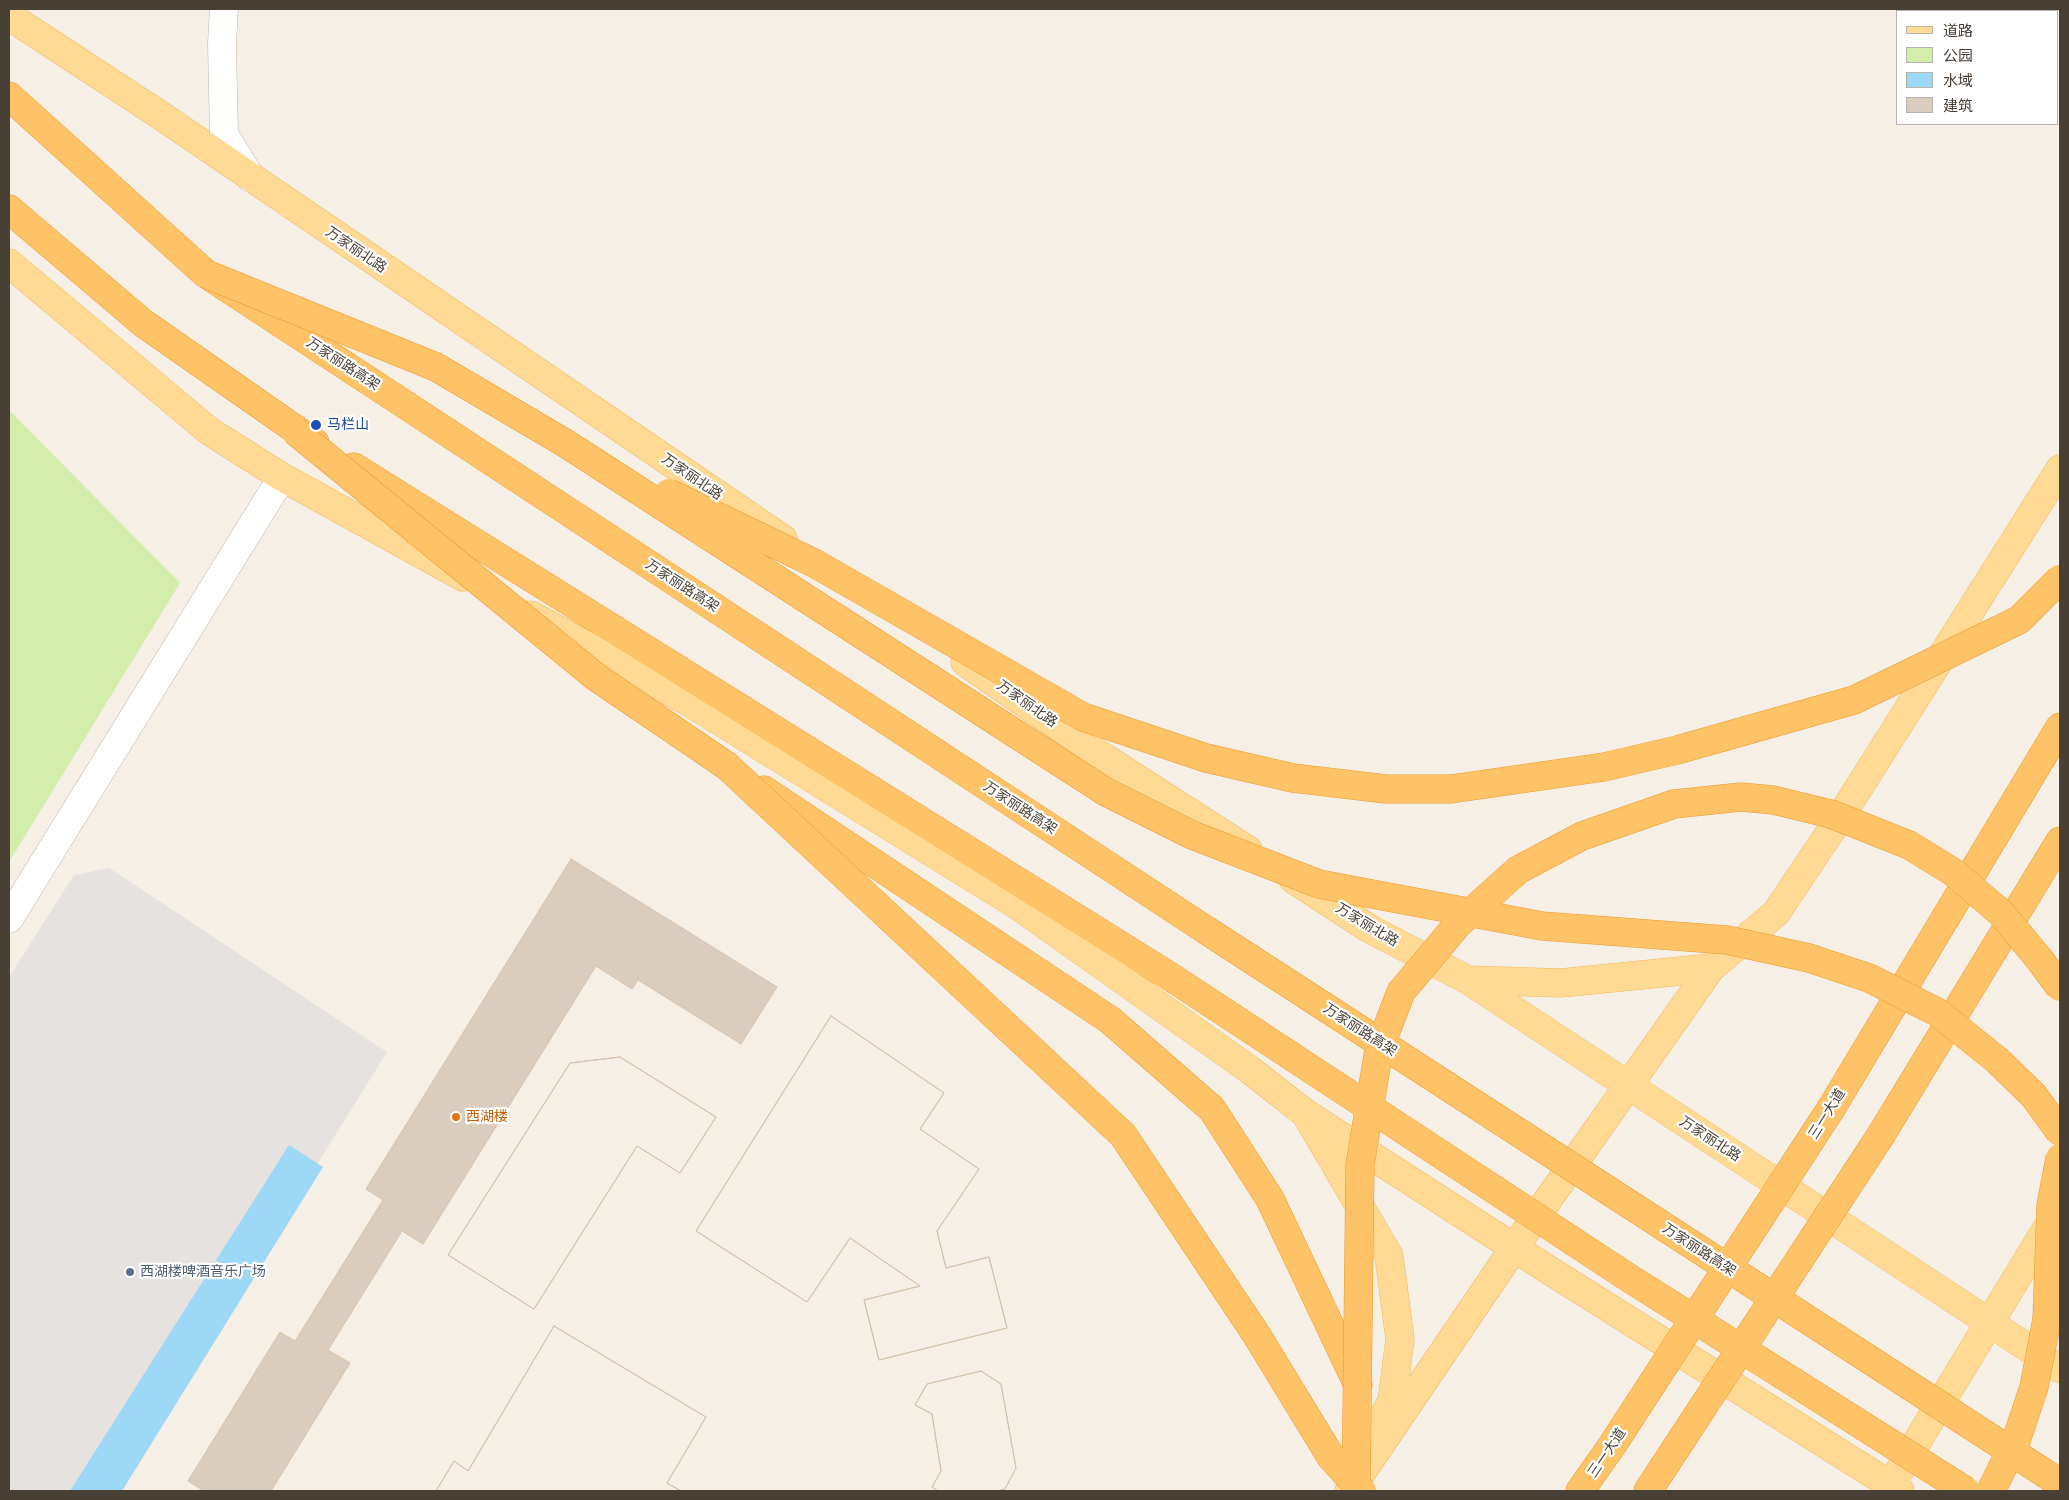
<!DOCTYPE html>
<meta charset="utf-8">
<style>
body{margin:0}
#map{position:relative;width:2069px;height:1500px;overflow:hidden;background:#f5efe6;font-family:Montserrat,"Noto Sans SC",sans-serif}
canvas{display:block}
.frame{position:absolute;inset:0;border:10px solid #483f35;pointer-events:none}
.legend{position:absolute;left:1896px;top:10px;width:162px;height:115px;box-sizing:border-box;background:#fff;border:1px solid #b6b2ae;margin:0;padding:6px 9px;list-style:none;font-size:15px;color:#483f35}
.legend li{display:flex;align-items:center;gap:10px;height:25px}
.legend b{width:25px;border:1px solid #b6b2ae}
</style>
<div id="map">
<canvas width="2069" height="1500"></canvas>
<div class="frame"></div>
<ul class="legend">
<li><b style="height:6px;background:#ffda95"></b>道路</li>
<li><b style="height:14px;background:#d3edab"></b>公园</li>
<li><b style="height:14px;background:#9dd8f7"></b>水域</li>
<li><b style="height:14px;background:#dacdbd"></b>建筑</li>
</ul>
</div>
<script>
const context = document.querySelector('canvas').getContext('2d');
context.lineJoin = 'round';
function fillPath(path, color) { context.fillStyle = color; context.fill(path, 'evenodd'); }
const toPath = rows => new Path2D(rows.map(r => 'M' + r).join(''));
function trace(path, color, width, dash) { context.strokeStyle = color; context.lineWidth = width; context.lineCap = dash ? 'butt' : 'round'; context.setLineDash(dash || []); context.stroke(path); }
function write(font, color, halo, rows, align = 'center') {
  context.font = font + ' Montserrat,"Noto Sans SC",sans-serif'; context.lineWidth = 4.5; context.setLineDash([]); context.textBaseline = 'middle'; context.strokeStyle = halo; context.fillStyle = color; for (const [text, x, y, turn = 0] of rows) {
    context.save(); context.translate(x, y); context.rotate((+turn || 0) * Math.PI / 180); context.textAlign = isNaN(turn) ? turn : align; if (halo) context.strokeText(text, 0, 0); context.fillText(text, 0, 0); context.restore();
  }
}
fillPath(toPath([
 [9,410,180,583,9,862]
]), '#d3edab');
fillPath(toPath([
 [109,868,387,1052,114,1491,9,1491,9,977,74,875]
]), '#e5e2df');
fillPath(toPath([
 [289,1145,323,1167,122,1491,70,1491]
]), '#9dd8f7');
const building = toPath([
 [571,859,777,987,741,1044,638,980,632,989,596,966,423,1244,402,1231,328,1350,350,1363,271,1491,204,1491,188,1481,280,1332,295,1341,383,1200,366,1189,571,859],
 [831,1016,944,1093,920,1129,979,1169,937,1231,946,1268,989,1257,1007,1328,879,1360,864,1300,920,1286,850,1238,807,1302,696,1231,831,1016],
 [831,1016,944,1093,920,1129,979,1169,937,1231,946,1268,989,1257,1007,1328,879,1360,864,1300,920,1286,850,1238,807,1302,696,1231,831,1016],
 [620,1057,716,1117,680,1173,637,1146,534,1309,448,1255,570,1063,620,1057],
 [620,1057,716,1117,680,1173,637,1146,534,1309,448,1255,570,1063,620,1057],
 [554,1326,706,1417,667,1483,681,1491,436,1491,454,1461,468,1471,554,1326],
 [554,1326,706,1417,667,1483,681,1491,436,1491,454,1461,468,1471,554,1326],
 [981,1371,1001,1384,1016,1468,1005,1489,997,1491,938,1491,932,1487,941,1471,932,1414,915,1405,927,1384,981,1371],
 [981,1371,1001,1384,1016,1468,1005,1489,997,1491,938,1491,932,1487,941,1471,932,1414,915,1405,927,1384,981,1371]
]);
fillPath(building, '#dacdbd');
trace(building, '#d3c2ad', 1);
const minor = toPath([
 [224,9,222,44,224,134,251,178],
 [9,919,282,477]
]);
const major = toPath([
 [9,16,160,115,783,539],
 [9,263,209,431,282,477,463,577],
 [531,615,687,701,1017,905,1250,1070,1305,1113,1552,1272,1900,1491],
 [965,662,1091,749,1248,850],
 [1293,879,1370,929,1468,980,2060,1369],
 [1468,980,1561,983,1711,968,1776,913,1839,819,2060,469],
 [1308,1118,1389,1256,1400,1339,1392,1401,1378,1426],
 [1349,1491,1514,1248,1711,968],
 [1887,1491,2055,1215]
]);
const highway = toPath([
 [9,96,206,274,1206,930],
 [9,209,143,323,315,443],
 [354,467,1174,979],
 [764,790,1110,1020,1212,1109,1270,1199,1358,1385],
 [1832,1107,2060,727],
 [1881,1135,2060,841],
 [1580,1491,1613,1444],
 [1648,1491,1663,1468]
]);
trace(minor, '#c1b7a8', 29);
trace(major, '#efb95a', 29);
trace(highway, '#ec9829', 29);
trace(minor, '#fff', 28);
trace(major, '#ffda95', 28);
trace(highway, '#ffc367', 28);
const highwayBridge = toPath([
 [206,274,436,367,565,443,1106,792,1192,835,1319,884,1542,926,1727,940,1809,958,1869,978,1937,1012,1997,1060,2034,1096,2060,1132],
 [295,431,596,677,727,766,1123,1135,1256,1334,1331,1457,1362,1491],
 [669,493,814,563,1083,717,1206,758,1293,778,1386,789,1451,789,1604,767,1677,750,1854,700,2019,620,2060,579],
 [1206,930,2060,1483],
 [1174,979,1626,1276,1966,1491],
 [1613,1444,1832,1107],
 [1663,1468,1881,1135],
 [1356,1491,1360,1165,1379,1049,1401,992,1458,924,1518,870,1582,836,1674,804,1741,797,1773,800,1831,814,1909,845,1953,872,2001,913,2040,960,2060,987],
 [1991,1491,2017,1438,2034,1387,2047,1319,2051,1205,2060,1158]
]);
trace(highwayBridge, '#ec9829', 29, []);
trace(highwayBridge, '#ffc367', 28);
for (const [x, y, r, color] of [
 [316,425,6,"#1a4fb4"],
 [456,1117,5,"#e8710a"],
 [130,1272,5,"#5c6f8a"]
]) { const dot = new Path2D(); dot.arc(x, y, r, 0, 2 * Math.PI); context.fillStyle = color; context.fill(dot); trace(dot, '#fff', 2); }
write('14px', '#483f35', '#fff', [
 ["万家丽北路",356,250,34],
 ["万家丽路高架",343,364,33],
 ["万家丽北路",692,477,34],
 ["万家丽路高架",682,586,33],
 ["万家丽北路",1027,704,35],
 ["万家丽路高架",1020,808,33],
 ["万家丽北路",1367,925,31],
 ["万家丽路高架",1360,1030,33],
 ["三一大道",1827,1114,-58],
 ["万家丽北路",1710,1139,33],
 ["万家丽路高架",1699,1250,33],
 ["三一大道",1607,1453,-56]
]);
write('14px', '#164399', '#fff', [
 ["马栏山",327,425]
], 'left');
write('14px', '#c56008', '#fff', [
 ["西湖楼",466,1117]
], 'left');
write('14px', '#4e5e75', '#fff', [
 ["西湖楼啤酒音乐广场",140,1272]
], 'left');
</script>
